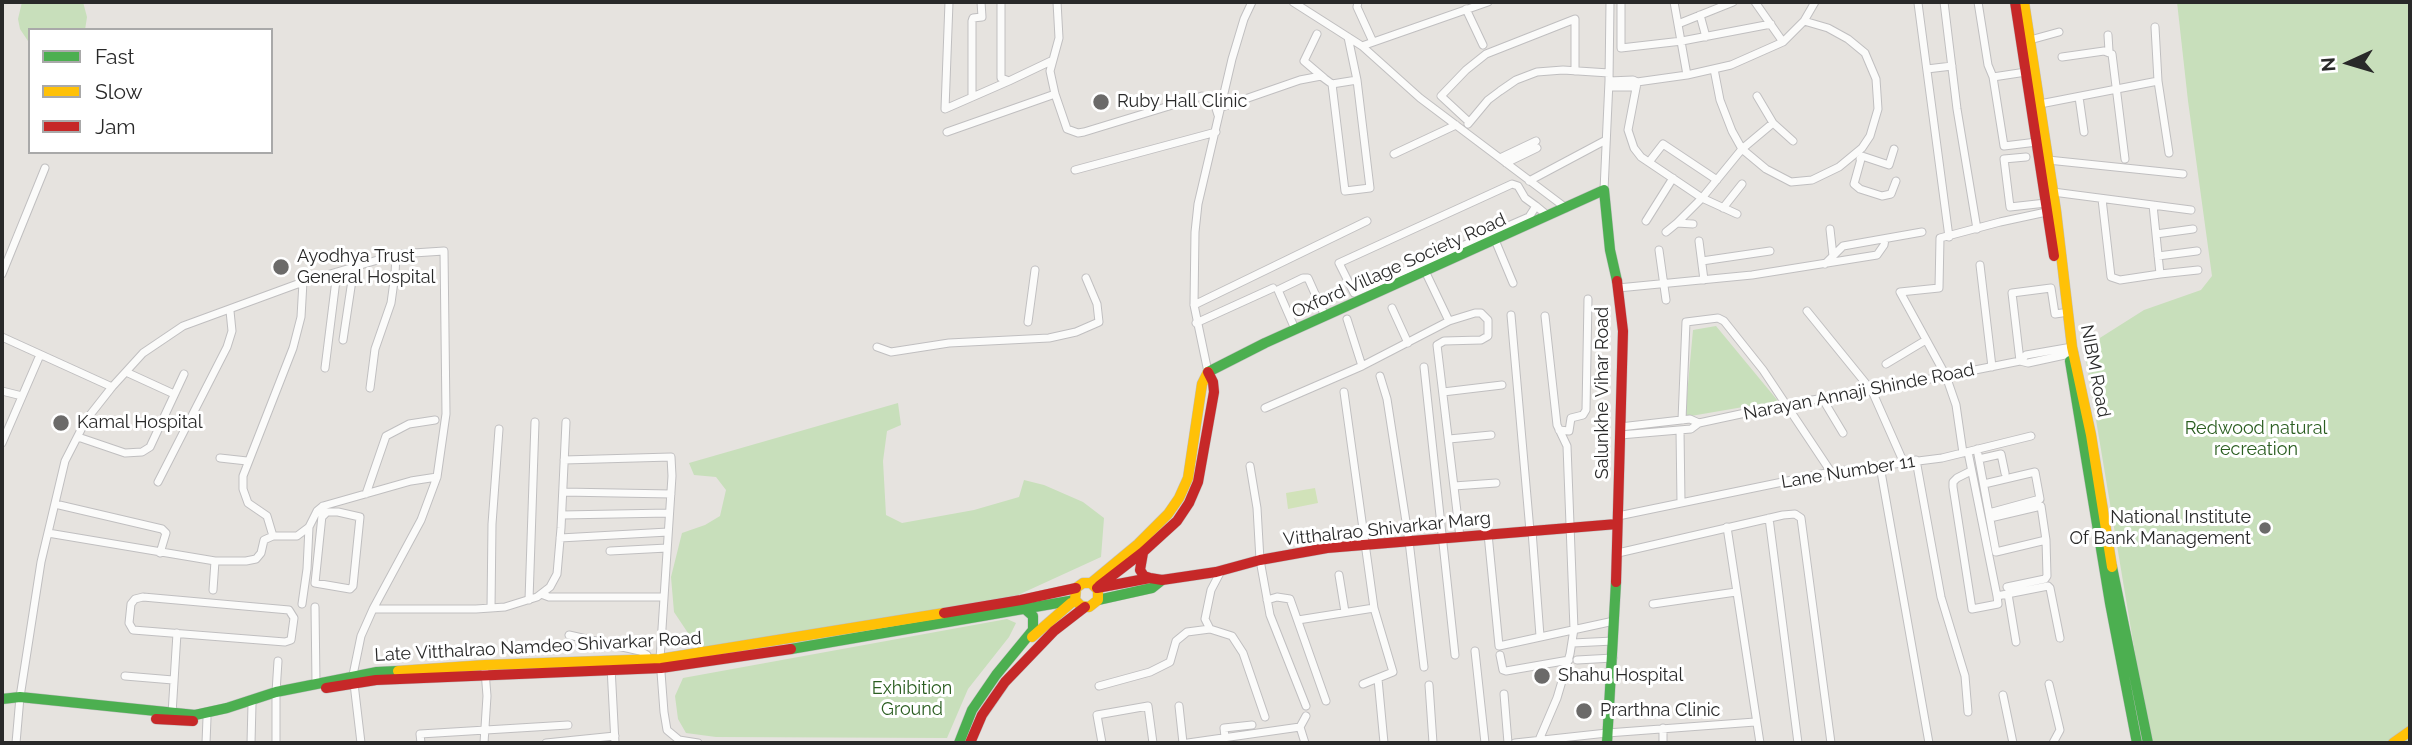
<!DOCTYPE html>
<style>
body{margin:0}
#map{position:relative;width:2412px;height:745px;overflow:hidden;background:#e6e3df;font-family:Raleway,sans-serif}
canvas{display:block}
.frame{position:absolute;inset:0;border:4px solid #292929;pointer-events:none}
.legend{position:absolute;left:28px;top:28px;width:245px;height:126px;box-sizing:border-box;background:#fff;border:2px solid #a9a9a9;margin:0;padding:9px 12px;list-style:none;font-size:21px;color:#292929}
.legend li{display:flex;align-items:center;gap:14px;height:35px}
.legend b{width:35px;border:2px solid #a9a9a9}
.north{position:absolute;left:2314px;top:28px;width:70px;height:70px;-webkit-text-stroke:5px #fff;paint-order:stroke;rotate:266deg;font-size:19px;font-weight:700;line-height:28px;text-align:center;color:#292929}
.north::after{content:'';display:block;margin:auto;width:24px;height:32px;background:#292929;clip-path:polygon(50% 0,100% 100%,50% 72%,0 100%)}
</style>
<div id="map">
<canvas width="2412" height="745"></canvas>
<div class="frame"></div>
<ul class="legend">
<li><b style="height:9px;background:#4caf50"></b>Fast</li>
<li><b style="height:9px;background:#ffc107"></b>Slow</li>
<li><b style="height:9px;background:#c62828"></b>Jam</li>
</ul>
<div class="north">N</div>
</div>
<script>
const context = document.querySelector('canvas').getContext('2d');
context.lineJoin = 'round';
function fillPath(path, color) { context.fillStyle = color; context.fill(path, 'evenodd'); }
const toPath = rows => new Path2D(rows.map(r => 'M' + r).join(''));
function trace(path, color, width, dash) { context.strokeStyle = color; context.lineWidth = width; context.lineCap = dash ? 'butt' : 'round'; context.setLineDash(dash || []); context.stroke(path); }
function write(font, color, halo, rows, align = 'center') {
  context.font = font + ' Raleway,sans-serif'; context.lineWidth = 6; context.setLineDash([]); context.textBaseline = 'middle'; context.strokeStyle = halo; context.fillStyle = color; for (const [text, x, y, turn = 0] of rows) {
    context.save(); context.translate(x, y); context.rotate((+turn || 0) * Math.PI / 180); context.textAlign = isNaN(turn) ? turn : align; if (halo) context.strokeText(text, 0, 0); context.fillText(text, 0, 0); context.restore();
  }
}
fillPath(toPath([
 [22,2,83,2,87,17,85,30,30,30,30,44,20,29,18,19],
 [2177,2,2410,2,2410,743,2150,743,2084,348,2144,310,2201,290,2212,276,2188,101],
 [1716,326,1778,401,1685,417,1693,330],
 [898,403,901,425,887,431,883,461,886,515,902,523,974,510,1019,497,1024,480,1044,485,1083,502,1104,518,1101,557,1018,595,700,651,674,612,671,577,682,533,705,525,720,516,726,490,716,477,694,475,689,463],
 [1007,619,1016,623,1009,637,968,689,947,738,716,737,686,733,678,719,675,696,683,678]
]), '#c8dfbb');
fillPath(toPath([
 [1315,488,1318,503,1288,509,1286,493]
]), '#d1e2b9');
const street = toPath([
 [949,2,945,109,1009,81],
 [1001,2,1001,78,1009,81,1051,61],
 [1057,2,1059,38,1050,71,1055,94,1067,129,1078,133,1084,132,1202,96,1213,99,1218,115],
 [1293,2,1362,46,1420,98,1566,208],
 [1358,2,1357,7,1373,42],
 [1621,2,1621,48,1682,41,1771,24],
 [1674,2,1687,75],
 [1755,2,1783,42],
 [1944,2,1957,109,1977,229],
 [1978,2,1988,65,1993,77,2004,146,2037,142],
 [1918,3,1949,237],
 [1466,9,1483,45],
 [1700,15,1706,37],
 [1678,24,1733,2],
 [1317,34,1304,61,1324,78],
 [2108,35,2109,51],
 [2030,40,2059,32],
 [1362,46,1488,2],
 [2062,57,2104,51,2112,54,2125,159],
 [1714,69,1720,100,1732,131,1742,149,1766,169,1791,182,1812,180,1839,167,1862,148,1870,136,1878,109,1876,79,1865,53,1848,39,1828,28,1804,21],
 [1927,69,1952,66],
 [1993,77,2026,72],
 [1609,81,1633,80,1637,82],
 [2158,81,2169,153],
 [1637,83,1628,130,1634,148,1641,157,1702,198,1737,214],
 [1332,84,1357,80],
 [1609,87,1632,87,1637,82,1687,75,1731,65,1783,42,1804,21,1815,2],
 [1757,96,1773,123,1793,141],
 [972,97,972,21,973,18,982,17,981,2],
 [2079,97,2084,132],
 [2040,104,2158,81,2155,27],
 [1222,107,1300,80,1321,76,1332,84,1345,191,1370,188,1357,80,1348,37],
 [1469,122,1441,96,1466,70,1486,54,1575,19,1575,71],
 [1468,124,1488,100,1500,91,1516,80,1537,72,1563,70,1609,73],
 [947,132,1055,94],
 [1394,154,1456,125],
 [2026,157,2004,159,2010,207,2046,203],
 [1500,158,1536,141],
 [1860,159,1861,159,1862,156,1889,165,1894,149],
 [1861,159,1854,184,1860,189,1882,196,1891,194,1896,181],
 [2048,160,2183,174],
 [1649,162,1663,144,1717,180],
 [1506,163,1537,148],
 [1075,170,1216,132],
 [1529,181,1606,140],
 [1604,190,1609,81,1610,2],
 [2053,192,2191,210],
 [2102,199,2111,277,2120,280,2160,274],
 [2153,205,2160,274,2198,270],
 [1536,206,1529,217,1354,293,1339,263,1512,184,1518,186,1525,198,1536,206,1548,216],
 [1723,208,1742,184],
 [1646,221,1673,178],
 [1677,223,1702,198,1742,149,1773,123],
 [1830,229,1833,256],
 [1666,232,1677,223,1693,224],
 [2156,234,2193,229],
 [1495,240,1513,283],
 [1699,241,1704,280],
 [1659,250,1666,300],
 [2158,256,2197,251],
 [1702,261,1770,251],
 [1825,264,1843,246,1922,232],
 [1980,265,1992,367],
 [1425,271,1449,321],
 [2,274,45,168],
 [1618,288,1752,275,1877,255,1884,245,1885,239],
 [1194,305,1367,221],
 [1392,308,1408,343],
 [1807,311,1872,391,1903,461],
 [1511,315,1530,531],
 [1347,319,1362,366,1449,321,1475,313,1481,313,1488,320,1488,336,1481,340,1444,341,1437,345,1460,537],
 [1028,322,1035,270],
 [1196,323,1273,288],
 [1295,329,1278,290,1303,278,1308,278,1325,316],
 [2,337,112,387],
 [343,340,354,267],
 [877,347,891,352,949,343,1049,338,1076,332,1099,322,1097,304,1086,278],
 [2020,361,2012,293,2051,288,2055,314,2062,313],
 [2020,361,2026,355,2072,347],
 [1886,364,1926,340],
 [1424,367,1455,655],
 [325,368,337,272],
 [126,372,174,394],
 [1208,372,1194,305,1195,232,1198,204,1232,59,1244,19,1252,2],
 [1380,376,1387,399,1409,541,1424,667],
 [370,388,375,349,391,303,395,274,396,255],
 [2,391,22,396],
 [1344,392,1374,608,1393,672,1363,684],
 [1443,392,1502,385],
 [1822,398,1843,433],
 [1265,408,1362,366],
 [1682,420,1686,322,1718,318,1724,321,1763,370,1831,472],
 [1620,427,1690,419,1699,423],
 [1559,430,1569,431,1571,418,1583,415,1586,410,1588,299],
 [1680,430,1681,502],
 [1620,435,1691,429,1699,423,1787,404,1875,390,2020,361,2028,363,2074,353],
 [78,437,125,453,142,452,150,447,184,374],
 [1449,439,1491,435],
 [2,443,40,355],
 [1977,449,1996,552,2046,540,2047,576,2045,579,2007,587],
 [1968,452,1997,596,2048,586,2050,588,2060,638],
 [1963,453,1956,405,1946,376,1900,292,1939,288,1940,238,2000,222,2051,211],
 [220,458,247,461],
 [1979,459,2001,454,2005,473],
 [564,460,671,457,672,476,660,659,664,712,667,730,679,740,698,743],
 [1916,460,1941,597,1965,676,1968,712],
 [1250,466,1257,508,1260,560,1270,615,1306,706],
 [1880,466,1929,743],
 [1971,471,1957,478,1953,482,1953,487,1972,609,1998,604,1997,596],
 [158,482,227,347,232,331,230,311],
 [1984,484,2035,472,2040,499,1989,513],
 [1454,486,1496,483],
 [563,492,671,494],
 [366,494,386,436,409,424,435,420],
 [55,504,162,529,166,533,160,553],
 [562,515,669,513],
 [323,516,327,512,338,512,360,517,353,586,350,589,315,583,323,506],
 [1618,516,1831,472,1942,458,2031,436],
 [1769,518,1798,743],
 [1990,518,2041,506,2046,540],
 [1727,527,1760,743],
 [1532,531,1540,636],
 [48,533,215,561,246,561,256,559,261,553,264,540,273,536,297,536,309,527,317,511,323,506,411,481,437,477],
 [1488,534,1499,646,1614,621],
 [273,536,267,516,248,503,243,489,243,476,293,348,301,317,303,282],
 [560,538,668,532],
 [610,551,667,548],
 [1618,553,1783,515,1795,514,1801,518,1831,743],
 [1221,571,1211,590,1205,619,1210,629,1232,636,1243,653,1265,717],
 [1339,575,1345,612],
 [213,590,215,561],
 [541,594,549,597,663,597],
 [2008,594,2016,642],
 [143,597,289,610,294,618,291,640,285,642,133,630,129,623,131,604,135,599,143,597],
 [529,600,535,422],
 [1267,600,1277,597,1290,599,1326,701],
 [302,604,307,569,309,527],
 [1653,604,1736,592],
 [315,607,316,683],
 [491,608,492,524,499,429],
 [373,609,476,609,505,607,537,597,550,587,557,574,561,528,566,422],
 [1298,620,1374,608],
 [569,635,640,651,647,655,648,660],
 [1573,643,1613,641],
 [1475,651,1485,743],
 [1500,655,1503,670,1506,671,1569,660],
 [1577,660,1613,658],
 [611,667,615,743],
 [125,676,173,680],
 [1378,679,1384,743],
 [2049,684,2060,730,2053,743],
 [1429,685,1433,743],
 [1099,686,1150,672,1170,662,1176,641,1187,632,1210,629],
 [276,692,278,661],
 [1504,694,1508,743],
 [2003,695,2013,743],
 [276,697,276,743],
 [1179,706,1183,743],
 [172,714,177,633],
 [1300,727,1306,716],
 [1225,737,1224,728,1252,725],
 [1539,740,1557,698,1570,654,1574,629,1567,446,1557,425,1545,316],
 [16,743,20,697,41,562,65,461,86,420,112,387,143,353,183,326,303,282,398,254,444,251,446,414,437,477,421,520,373,609,361,636,353,675,361,743],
 [206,743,207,718],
 [251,743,252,704],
 [421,743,420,734,568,725],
 [484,743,487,696,485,671],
 [546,743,615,736],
 [1102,743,1097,715,1148,706,1153,743],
 [1188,743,1300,727,1305,743],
 [1515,743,1607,733,1755,722],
 [1663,743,1663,728]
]);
const fast = toPath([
 [2070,361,2110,603,2137,743],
 [1208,372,1265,343,1604,190,1610,250,1617,281],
 [2112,567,2148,743],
 [1098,600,1152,588,1162,580],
 [791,649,1075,600],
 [2,699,20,697,195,715,227,708,276,692,377,672,398,671],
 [959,743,972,710,996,675,1033,630,1033,616,1025,609],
 [1607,743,1616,582]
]);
const slow = toPath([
 [2024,2,2056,211,2072,347,2091,435,2112,567],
 [1091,583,1098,590,1098,600,1089,607,1081,606,1075,600,1076,588,1083,583,1091,583,1138,544,1168,514,1179,498,1188,478,1202,384,1208,372],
 [1032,637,1071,603],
 [398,671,485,665,660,659,944,613],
 [2393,743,2410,731]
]);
const jam = toPath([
 [2015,2,2054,256],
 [1143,553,1140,570,1144,576,1150,578],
 [1616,582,1623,331,1617,281],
 [1099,586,1143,552,1177,521,1189,503,1198,482,1214,392,1213,382,1208,372],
 [1097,588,1150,578,1162,580,1216,572,1260,560,1327,548,1617,524],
 [944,613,1021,600,1076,588],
 [326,688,376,680,661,668,791,649],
 [156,719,193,721],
 [970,743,982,715,1005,682,1054,631,1085,607]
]);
trace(street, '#c0bfc0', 9);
trace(fast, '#c0bfc0', 11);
trace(slow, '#c0bfc0', 11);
trace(jam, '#c0bfc0', 11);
trace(street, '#fbfbfa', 7);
trace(fast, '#4caf50', 10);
trace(slow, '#ffc107', 10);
trace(jam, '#c62828', 10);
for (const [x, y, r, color] of [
 [1101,102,9,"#6b6a69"],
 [281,267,9,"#6b6a69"],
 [61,423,9,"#6b6a69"],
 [2265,528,7,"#6b6a69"],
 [1542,676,9,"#6b6a69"],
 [1584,711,9,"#6b6a69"]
]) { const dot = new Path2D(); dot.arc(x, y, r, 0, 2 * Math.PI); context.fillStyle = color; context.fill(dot); trace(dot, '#fff', 2.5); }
write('18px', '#292929', '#fff', [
 ["Ruby Hall Clinic",1117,102],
 ["Ayodhya Trust",297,257],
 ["General Hospital",297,278],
 ["Kamal Hospital",77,423],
 ["National Institute",2251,518,"right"],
 ["Of Bank Management",2251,539,"right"],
 ["Shahu Hospital",1558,676],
 ["Prarthna Clinic",1600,711]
], 'left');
write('18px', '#292929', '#fff', [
 ["Oxford Village Society Road",1399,266,-24],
 ["NIBM Road",2095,371,79],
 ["Narayan Annaji Shinde Road",1859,392,-11],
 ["Salunkhe Vihar Road",1603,393,-90],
 ["Lane Number 11",1848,472,-9],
 ["Vitthalrao Shivarkar Marg",1387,529,-6],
 ["Late Vitthalrao Namdeo Shivarkar Road",538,647,-3]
]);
write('18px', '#2b5e21', '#fff', [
 ["Redwood natural",2256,429],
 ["recreation",2256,450],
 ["Exhibition",912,689],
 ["Ground",912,710]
]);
</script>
